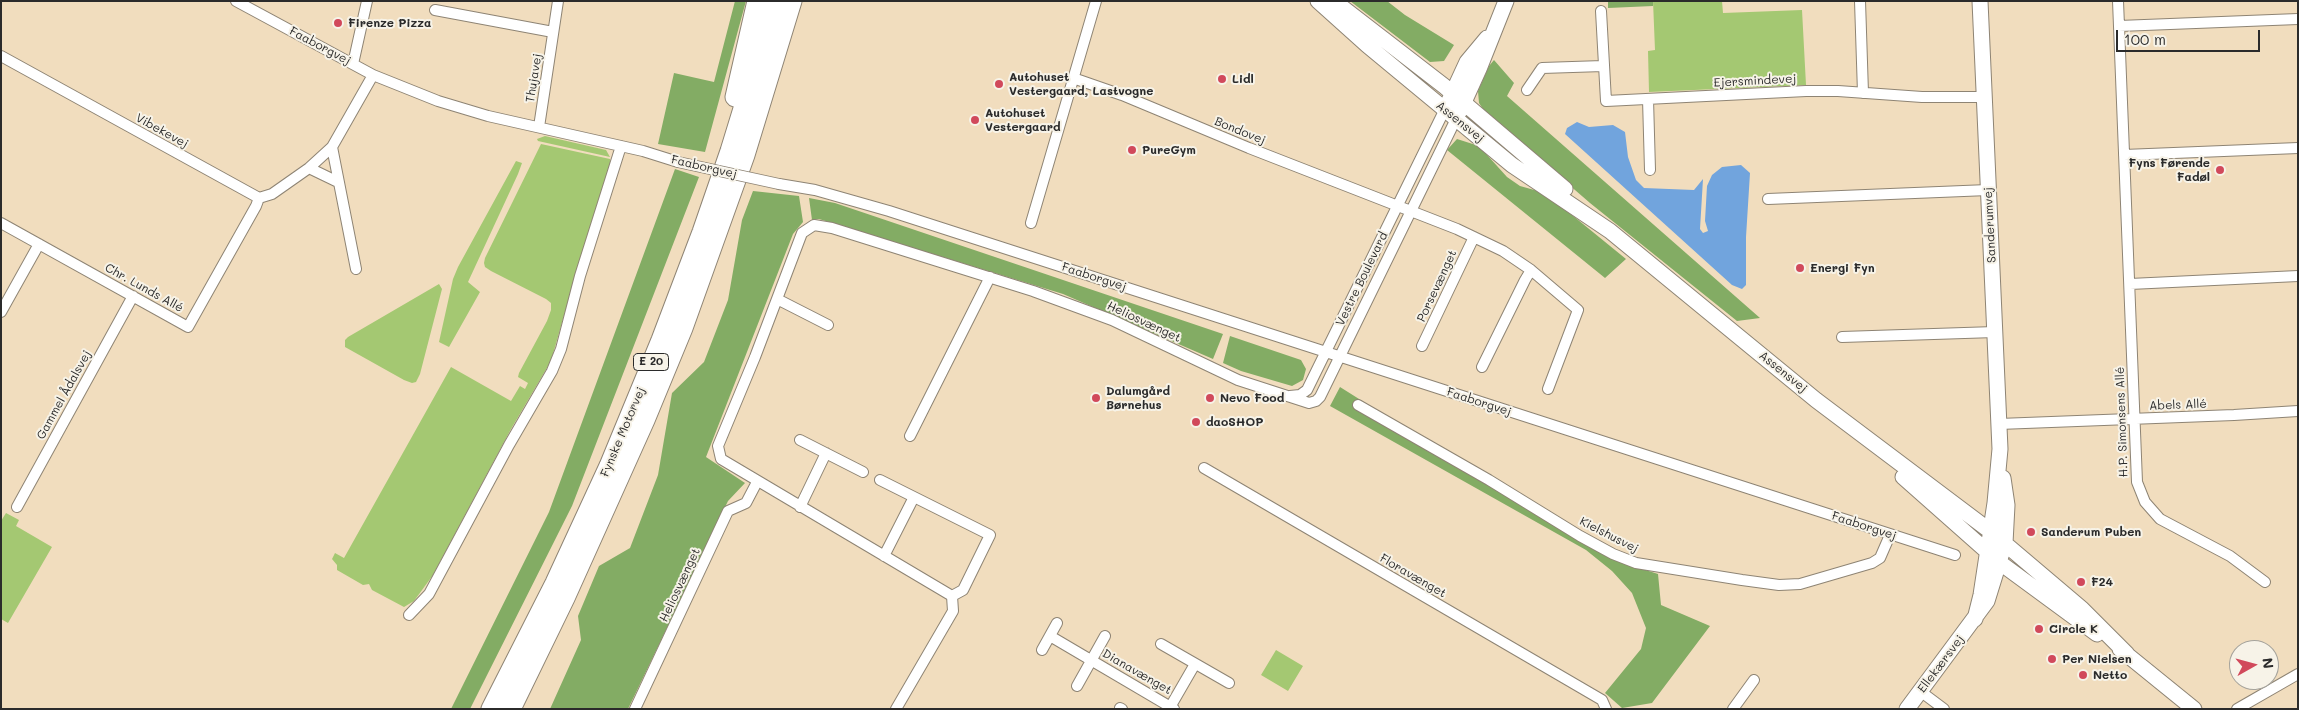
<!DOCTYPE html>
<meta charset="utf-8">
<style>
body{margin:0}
#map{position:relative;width:2299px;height:710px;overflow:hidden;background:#f1ddbe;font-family:Mali,sans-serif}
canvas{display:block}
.frame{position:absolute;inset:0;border:2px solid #2b2b2b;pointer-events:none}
.north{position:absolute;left:2229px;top:640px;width:50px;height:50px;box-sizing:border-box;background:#f7f3e8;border:1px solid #a5a39c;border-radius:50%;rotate:83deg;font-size:14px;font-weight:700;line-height:20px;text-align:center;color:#2b2b2b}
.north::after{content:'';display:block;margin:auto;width:18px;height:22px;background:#d1495b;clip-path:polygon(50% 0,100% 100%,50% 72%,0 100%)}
.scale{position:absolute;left:2116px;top:30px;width:144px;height:22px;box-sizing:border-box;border:2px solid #2b2b2b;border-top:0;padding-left:6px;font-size:15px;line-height:18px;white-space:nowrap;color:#2b2b2b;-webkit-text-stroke:4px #f7f3e8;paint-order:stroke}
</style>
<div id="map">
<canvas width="2299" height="710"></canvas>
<div class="frame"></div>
<div class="north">N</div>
<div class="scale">100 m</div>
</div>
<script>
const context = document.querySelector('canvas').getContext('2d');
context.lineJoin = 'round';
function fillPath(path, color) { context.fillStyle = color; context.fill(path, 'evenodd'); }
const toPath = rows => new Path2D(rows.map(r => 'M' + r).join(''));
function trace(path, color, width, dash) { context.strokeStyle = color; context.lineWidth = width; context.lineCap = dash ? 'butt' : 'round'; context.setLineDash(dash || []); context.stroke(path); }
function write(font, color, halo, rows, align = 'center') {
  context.font = font + ' Mali,sans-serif'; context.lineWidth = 4; context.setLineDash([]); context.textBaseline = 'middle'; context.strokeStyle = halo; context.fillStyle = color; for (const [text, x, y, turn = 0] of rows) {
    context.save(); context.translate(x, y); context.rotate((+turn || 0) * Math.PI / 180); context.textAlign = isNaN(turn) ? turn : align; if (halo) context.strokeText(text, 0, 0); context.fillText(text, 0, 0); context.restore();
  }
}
fillPath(toPath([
 [1653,1,1722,1,1723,13,1802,10,1806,85,1649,92,1648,51,1655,50],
 [545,136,606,150,610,157,538,141,537,139],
 [541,144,610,159,611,164,581,256,551,361,511,429,433,575,414,601,404,607,372,590,369,584,363,585,337,570,337,565,332,559,335,553,344,558,451,367,511,401,520,386,525,389,528,383,518,377,519,373,547,321,551,310,551,303,546,299,491,271,485,267,484,263,485,258],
 [516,161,522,163,518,174,468,282,480,292,449,347,439,342,453,279,458,267],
 [439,284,442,289,420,374,416,382,412,383,404,380,345,347,345,340,348,337],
 [6,513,19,520,16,526,52,547,8,623,1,619,1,521],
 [1276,650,1303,666,1288,691,1261,675]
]), '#a4c872');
fillPath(toPath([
 [735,1,746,1,705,152,658,144,674,73,714,82],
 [1350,1,1387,1,1405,15,1454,45,1444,61,1430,62],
 [1608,1,1653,1,1653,6,1608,8],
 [1494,60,1514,83,1507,96,1760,318,1737,321,1590,203,1485,112,1479,103,1478,91,1489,66],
 [1457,139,1479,146,1507,177,1520,186,1545,193,1626,259,1605,278,1447,150],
 [675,169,699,177,572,506,470,709,451,709,549,512],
 [753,191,799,196,803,222,793,234,706,457,745,483,728,501,628,709,550,709,581,640,578,616,599,566,630,548,658,475,672,393,704,362,728,300,742,220],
 [809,198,835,203,1223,334,1213,359,1063,294,819,219,812,220],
 [1230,336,1301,360,1306,369,1303,380,1292,386,1241,371,1223,363],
 [1340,387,1615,560,1658,574,1661,605,1710,626,1652,703,1622,708,1605,693,1641,649,1646,628,1632,593,1612,571,1586,550,1330,406]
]), '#83ac64');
fillPath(toPath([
 [1577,122,1589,127,1613,125,1625,132,1628,157,1636,180,1644,188,1694,190,1703,179,1700,229,1703,233,1708,231,1705,221,1707,186,1712,175,1722,167,1741,165,1750,173,1746,237,1746,285,1742,289,1732,285,1565,134,1567,128]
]), '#71a4dd');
const street = toPath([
 [236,1,373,75,438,101,488,116,643,151,678,162],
 [1860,1,1863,93],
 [2118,1,2137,482,2145,502,2160,519,2230,556,2265,582],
 [435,10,553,32],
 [1601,11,1606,101,1806,91,1838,91,1922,97,1985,97],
 [2119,26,2298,19],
 [1,56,259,198,272,194,309,168,332,147,373,75],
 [353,64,367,1],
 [1073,78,1122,95,1249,148,1457,229,1503,251,1531,270,1578,310,1548,389],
 [1527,90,1542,68,1603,66],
 [1648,99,1650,170],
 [539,127,558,1],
 [332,147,356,269],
 [2124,155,2298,148],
 [309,168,338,182],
 [779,184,815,190,889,211,1955,555],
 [1768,199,1988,190],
 [1,223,188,327,256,206,259,198],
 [1031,223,1096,1],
 [2130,284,2298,276],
 [777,299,828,325],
 [1,312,39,244],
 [1842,337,1995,332],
 [1422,346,1474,237],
 [1482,367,1525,280,1531,270],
 [1290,396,1300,395,1307,390,1445,109],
 [1358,405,1489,480,1580,536,1613,554,1636,563,1742,580,1779,585,1800,584,1872,563,1880,558,1890,535],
 [1999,424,2234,415,2298,411],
 [910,436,990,277],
 [800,440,863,472],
 [1204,468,1602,700,1606,709],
 [880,480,990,535,963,590,952,596],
 [17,507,133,296],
 [800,507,826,453],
 [884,556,914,497],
 [952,596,721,459,718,446,755,357,802,233,814,225,832,228,1033,291,1112,320,1238,380,1309,403,1316,401,1320,397,1456,119],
 [409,615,429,594,509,445,552,371,561,349,580,276,621,146],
 [1050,636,1174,709],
 [1161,644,1229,683],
 [1042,650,1057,623],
 [1077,686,1105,636],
 [1920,691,1944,709],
 [1120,708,1122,709],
 [635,709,728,511,746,503,757,482],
 [896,709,953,611,952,596],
 [1169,709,1195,664],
 [1733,709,1754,680],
 [2237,709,2298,674]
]);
const secondary = toPath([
 [1318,1,1367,45,1512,165,1610,231,1816,400,1990,531,2082,609,2127,654],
 [1334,1,1444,86,1565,189],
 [1449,101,1467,62,1487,38],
 [1460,111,1479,69,1506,1],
 [1903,477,1999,562,2097,634],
 [1975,619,1981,595,1995,503,2000,449,1980,1],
 [2120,649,2194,709],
 [1907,709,1987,601,2005,543,2007,505,2003,478]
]);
const highway = toPath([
 [735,97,757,1],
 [491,709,555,583,609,466,661,340,702,232,730,151,776,1],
 [511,709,565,598,645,420,683,328,745,155,792,1]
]);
trace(street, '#8e8474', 12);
trace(secondary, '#8e8474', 17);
trace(highway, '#8e8474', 21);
trace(street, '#fff', 10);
trace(secondary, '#fff', 15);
trace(highway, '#fff', 19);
const streetBridge = toPath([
 [678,162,779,184]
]);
trace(streetBridge, '#8e8474', 12, []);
trace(streetBridge, '#fff', 10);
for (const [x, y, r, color] of [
 [338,23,5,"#d1495b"],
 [1222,79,5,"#d1495b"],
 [999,84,5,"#d1495b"],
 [975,120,5,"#d1495b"],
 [1132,150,5,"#d1495b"],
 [2220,170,5,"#d1495b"],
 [1800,268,5,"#d1495b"],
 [1096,398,5,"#d1495b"],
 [1210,398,5,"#d1495b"],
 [1196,422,5,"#d1495b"],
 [2031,532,5,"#d1495b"],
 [2081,582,5,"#d1495b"],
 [2039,629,5,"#d1495b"],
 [2052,659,5,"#d1495b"],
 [2083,675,5,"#d1495b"]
]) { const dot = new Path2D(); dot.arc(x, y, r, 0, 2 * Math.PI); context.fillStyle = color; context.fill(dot); trace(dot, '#f7f3e8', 2); }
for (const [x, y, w] of [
 [651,362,35]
]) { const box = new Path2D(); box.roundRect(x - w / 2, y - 8.5, w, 17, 4); context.fillStyle = '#f7f3e8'; context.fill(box); trace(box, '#2b2b2b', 1); }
write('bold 11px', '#2b2b2b', null, [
 ["E 20",651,362]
]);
write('bold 12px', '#2b2b2b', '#f7f3e8', [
 ["Firenze Pizza",348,23],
 ["Autohuset",1009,77],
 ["Vestergaard, Lastvogne",1009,91],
 ["Lidl",1232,79],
 ["Autohuset",985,113],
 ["Vestergaard",985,127],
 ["PureGym",1142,150],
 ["Fyns Førende",2210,163,"right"],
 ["Fadøl",2210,177,"right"],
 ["Energi Fyn",1810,268],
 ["Dalumgård",1106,391],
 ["Børnehus",1106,405],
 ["Nevo Food",1220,398],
 ["daoSHOP",1206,422],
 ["Sanderum Puben",2041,532],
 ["F24",2091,582],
 ["Circle K",2049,629],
 ["Per Nielsen",2062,659],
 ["Netto",2093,675]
], 'left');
write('12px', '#2b2b2b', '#f7f3e8', [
 ["Faaborgvej",320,46,28],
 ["Thujavej",534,78,-81],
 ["Ejersmindevej",1755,81,-3],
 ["Assensvej",1460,122,39],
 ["Vibekevej",162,131,29],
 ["Bondovej",1240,131,22],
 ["Faaborgvej",704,167,13],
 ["Sanderumvej",1990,225,-93],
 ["Faaborgvej",1094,277,18],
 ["Vestre Boulevard",1362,279,-64],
 ["Porsevænget",1437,286,-65],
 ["Chr. Lunds Allé",144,288,29],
 ["Heliosvænget",1144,322,25],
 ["Assensvej",1783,372,39],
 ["Gammel Ådalsvej",64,395,-61],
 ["Faaborgvej",1479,402,18],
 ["Abels Allé",2178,405,-2],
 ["H.P. Simonsens Allé",2122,422,-92],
 ["Fynske Motorvej",623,432,-67],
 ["Faaborgvej",1864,526,18],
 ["Kielshusvej",1609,535,27],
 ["Floravænget",1413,576,30],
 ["Heliosvænget",680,585,-65],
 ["Ellekærsvej",1941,664,-53],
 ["Dianavænget",1137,672,30]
]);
</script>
